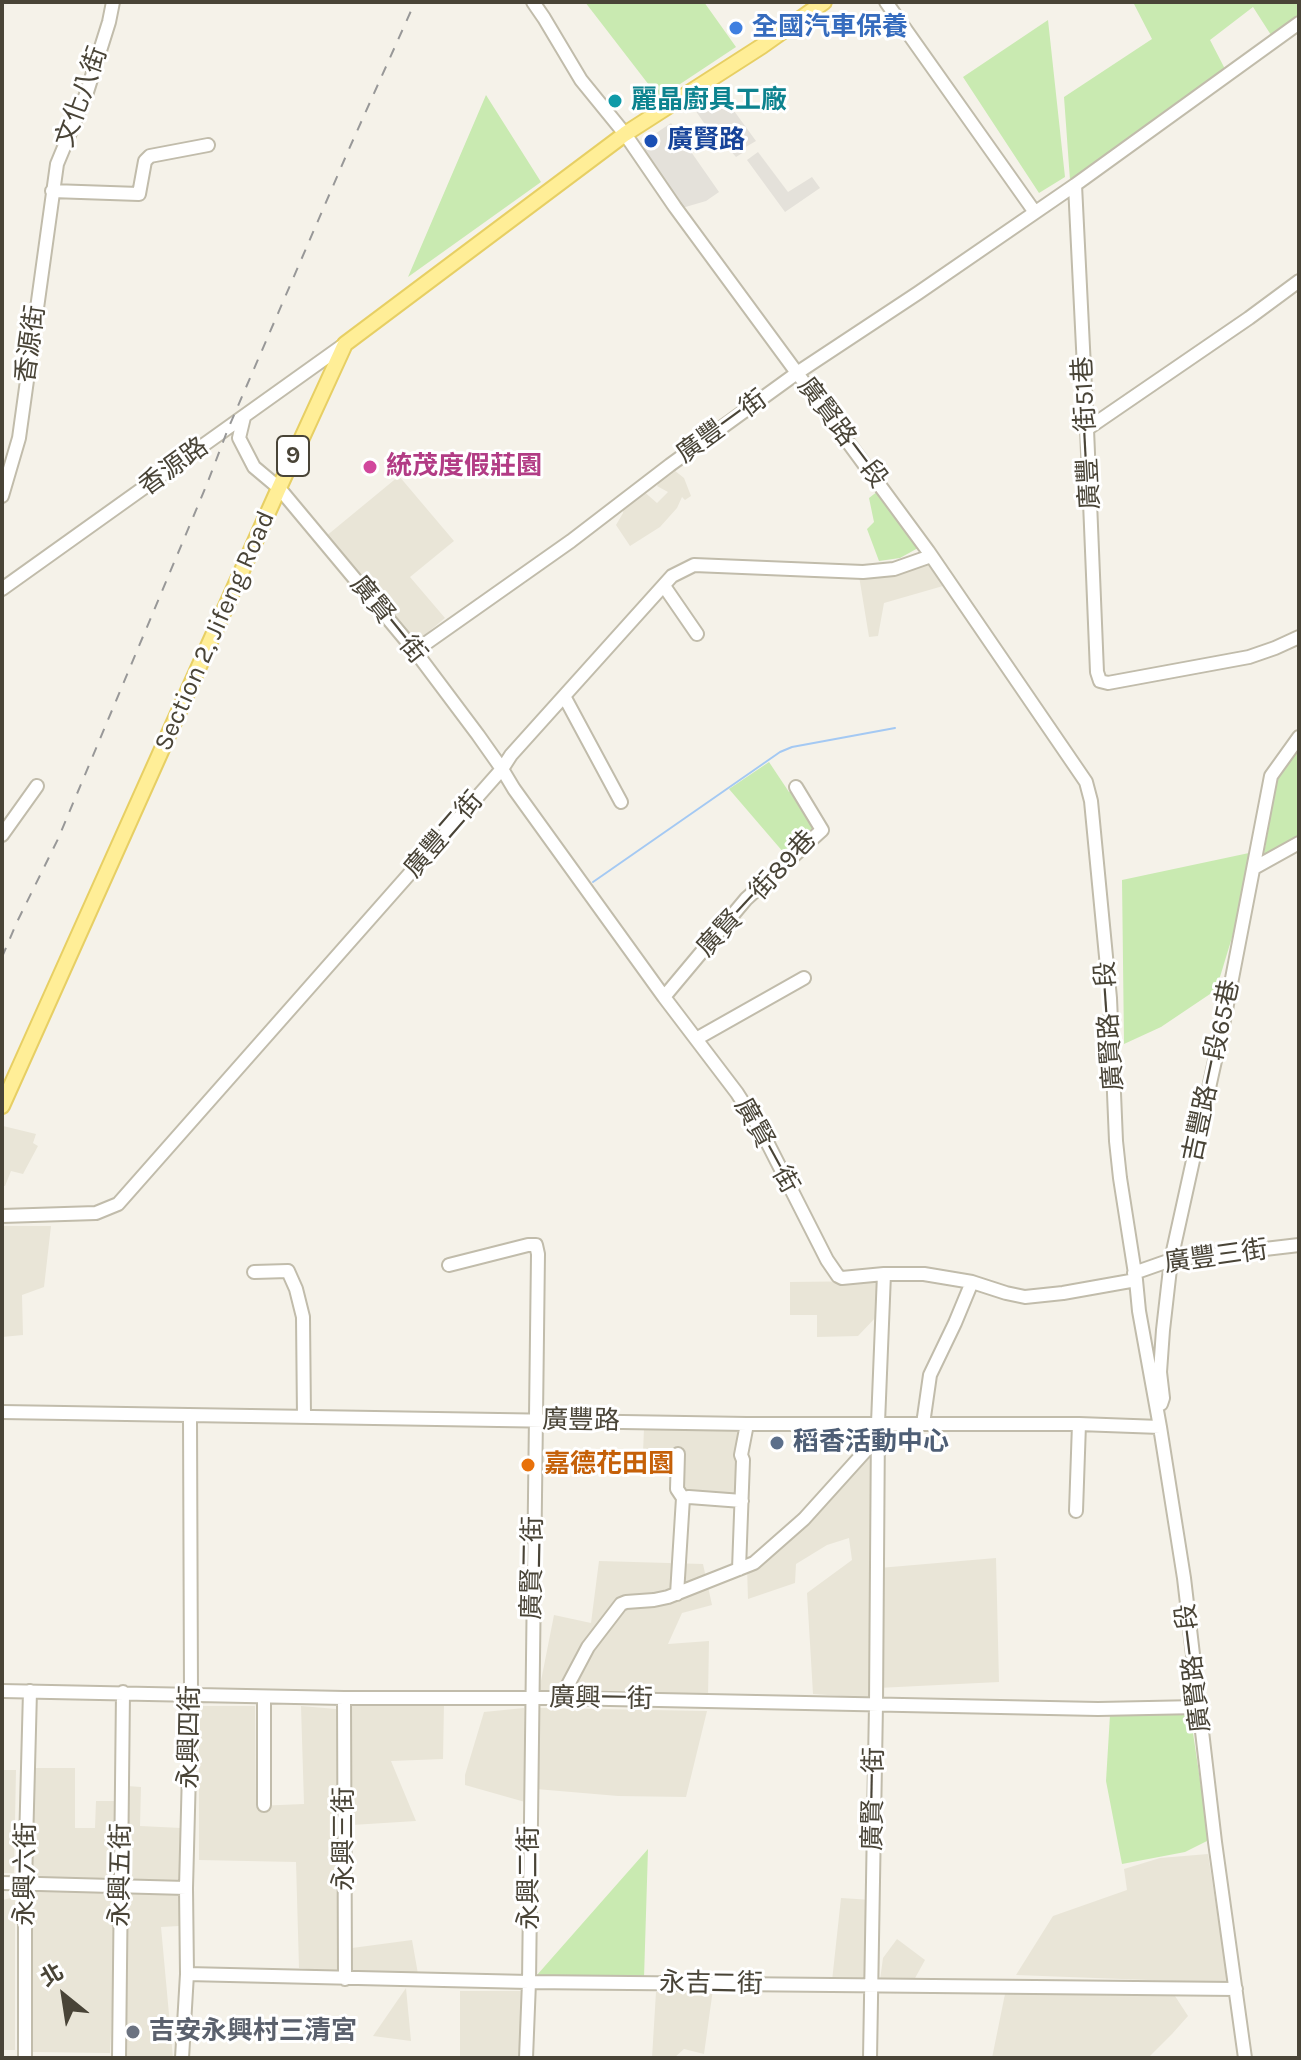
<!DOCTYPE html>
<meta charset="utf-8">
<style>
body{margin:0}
#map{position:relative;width:1301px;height:2060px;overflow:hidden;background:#f5f2e9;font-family:Karla,"Noto Sans TC",sans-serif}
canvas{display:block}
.frame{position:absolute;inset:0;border:4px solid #494437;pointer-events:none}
.north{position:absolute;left:24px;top:1956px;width:80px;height:80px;-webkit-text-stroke:6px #fff;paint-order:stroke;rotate:330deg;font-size:22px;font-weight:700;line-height:32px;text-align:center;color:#494437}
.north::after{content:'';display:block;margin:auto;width:28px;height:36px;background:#494437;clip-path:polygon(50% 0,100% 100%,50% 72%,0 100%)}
</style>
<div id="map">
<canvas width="1301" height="2060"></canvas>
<div class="frame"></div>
<div class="north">北</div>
</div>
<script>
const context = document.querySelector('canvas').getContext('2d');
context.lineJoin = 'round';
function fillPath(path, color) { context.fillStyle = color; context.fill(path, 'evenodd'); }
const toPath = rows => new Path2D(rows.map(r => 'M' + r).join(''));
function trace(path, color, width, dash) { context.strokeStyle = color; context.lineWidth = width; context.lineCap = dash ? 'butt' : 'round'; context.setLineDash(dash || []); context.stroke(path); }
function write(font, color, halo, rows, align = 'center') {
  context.font = font + ' Karla,"Noto Sans TC",sans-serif'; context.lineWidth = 6; context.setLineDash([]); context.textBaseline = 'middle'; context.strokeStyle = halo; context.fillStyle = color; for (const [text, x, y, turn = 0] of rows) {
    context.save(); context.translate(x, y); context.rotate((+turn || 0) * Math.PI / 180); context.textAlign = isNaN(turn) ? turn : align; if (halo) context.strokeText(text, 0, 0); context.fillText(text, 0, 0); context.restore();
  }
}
fillPath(toPath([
 [669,466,684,478,691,496,685,500,682,497,677,508,660,527,630,546,616,525,623,513,624,502,641,489,657,503,668,492,657,486,660,479],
 [399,476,454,541,410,577,445,618,414,644,325,537],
 [927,563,943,586,884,603,878,636,869,637,859,576,900,574],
 [3,1126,36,1134,33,1143,38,1146,23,1174,11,1171,5,1186,2,1186],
 [2,1226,51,1226,44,1287,22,1295,23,1335,2,1337],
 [876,1281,877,1316,858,1336,817,1337,817,1315,790,1315,790,1282],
 [644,1428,740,1431,736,1496,702,1494,672,1495,674,1454,643,1453],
 [875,1444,871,1698,813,1694,807,1593,852,1560,849,1538,827,1545,796,1564,795,1583,748,1599,747,1567],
 [996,1558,999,1682,878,1688,879,1568],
 [599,1561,703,1564,712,1605,682,1613,668,1644,709,1641,708,1697,539,1691,554,1615,591,1623],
 [444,1703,443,1759,391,1761,416,1821,352,1825,350,1706],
 [199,1706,255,1706,256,1806,304,1804,301,1706,336,1709,345,1973,299,1968,296,1862,199,1860],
 [524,1708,525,1802,465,1785,465,1775,484,1712],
 [539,1708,707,1711,686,1797,618,1796,536,1789,534,1751],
 [32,1768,75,1768,75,1828,95,1828,96,1801,118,1801,117,1877,28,1882],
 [2,1770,16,1770,14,1873,2,1873],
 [127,1786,141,1787,140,1826,181,1828,179,1881,124,1879],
 [1208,1854,1228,1983,1016,1975,1053,1916,1127,1890,1124,1869,1160,1858],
 [29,1887,118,1889,110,2053,32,2052],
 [179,1889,179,1926,161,1927,173,2058,120,2058,126,1890],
 [15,1897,15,2050,2,2050,2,1900],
 [841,1898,872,1900,870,1980,832,1981],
 [897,1939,925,1960,914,1980,880,1980,883,1958],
 [412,1940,418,1974,353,1973,352,1948],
 [406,1988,411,2041,373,2036],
 [713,1989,704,2054,684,2049,674,2058,652,2058,656,1992],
 [460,1991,522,1991,519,2058,460,2058],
 [1005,1994,1175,1996,1188,2016,1172,2034,1148,2058,992,2058]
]), '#e9e5d7');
fillPath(toPath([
 [723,92,728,93,733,100,729,104,756,141,744,148,744,152,736,157,729,149,724,152,693,107,706,98,709,102],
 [671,123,719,192,706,201,682,208,656,177,640,144],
 [758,152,788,192,812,177,820,188,785,212,747,160]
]), '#e4e1da');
fillPath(toPath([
 [585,2,704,2,736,47,659,98],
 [1133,2,1262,2,1264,4,1268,2,1299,2,1299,15,1271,35,1253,7,1210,40,1225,69,1070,180,1064,97,1152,39],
 [1048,20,1065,177,1039,193,963,77],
 [486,95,541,182,408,277],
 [878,491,918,548,900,558,879,561,867,529,874,522,869,498],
 [1299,748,1299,840,1263,859,1277,779],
 [769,762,789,792,795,792,816,825,784,853,729,789],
 [1249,853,1237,921,1216,990,1161,1027,1124,1044,1122,880],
 [1190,1713,1209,1840,1185,1852,1122,1864,1106,1781,1110,1715],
 [648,1849,644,1978,537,1975]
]), '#c9eab1');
trace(toPath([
 [593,882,780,752,792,747,895,728]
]), '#a4c9f3', 2);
const minor = toPath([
 [533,2,544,18,581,80,625,134,675,207,928,551,1086,782,1091,801,1110,998,1116,1141,1120,1178,1136,1280,1139,1311,1160,1427,1184,1578,1215,1842,1245,2058],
 [886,2,1034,211],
 [1075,185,1087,429,1097,672,1100,681,1108,683,1249,657,1275,648,1299,637],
 [52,191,139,194,145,161,150,156,208,145],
 [244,417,239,438,254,467,279,488,415,651,478,735,502,769,514,789,664,997,737,1093,763,1134,827,1260,838,1276,842,1278,884,1274,924,1274,972,1282,1006,1293,1025,1297,1063,1293,1136,1280],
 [1087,429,1249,318,1299,281],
 [2,496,19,438,57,164,87,92,109,22,113,2],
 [664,586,697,634],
 [2,589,345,344],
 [415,651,571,541,670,465,797,373,918,293,1075,185,1299,23],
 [564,696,621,802],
 [2,835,37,786],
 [1254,868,1299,843],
 [664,997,746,899,822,830,796,787],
 [696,1039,804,978],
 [2,1216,96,1213,118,1204,502,769,511,755,672,576,694,565,863,572,894,569,931,556],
 [449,1265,528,1245,536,1245,538,1254,529,1982,526,2058],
 [254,1272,288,1271,296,1289,303,1317,304,1417],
 [1134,1273,1171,1260,1299,1245],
 [1161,1404,1163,1398,1160,1372,1163,1330,1171,1260,1224,1020,1271,776,1299,737],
 [2,1412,747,1424,1079,1424,1160,1427],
 [923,1424,930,1375,955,1323,972,1282],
 [683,1498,689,1497,742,1501],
 [1076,1511,1079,1424],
 [739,1569,743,1460,741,1455,747,1424],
 [677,1594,683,1498,677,1489,678,1454],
 [2,1691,344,1698,561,1698,1098,1709,1199,1707],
 [264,1697,264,1805],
 [344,1698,345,1979],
 [561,1698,588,1647,621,1604,626,1602,654,1600,668,1597,754,1563,804,1519,878,1437],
 [2,1883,186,1888],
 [187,1974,529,1982,1236,1989],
 [25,2058,25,1883,30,1691],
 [119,2058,123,1692],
 [182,2058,187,1974,186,1888,191,1694,190,1416],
 [870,2058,876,1704,878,1423,884,1274]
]);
const major = toPath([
 [2,1106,279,488,345,344,625,134,762,46,824,2]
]);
trace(minor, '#c1bcab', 16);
trace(major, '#e7cf64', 18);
trace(minor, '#fff', 12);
trace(major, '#ffee97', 14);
trace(toPath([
 [2,957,17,922,58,839,207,484,228,429,349,149,415,2]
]), '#989898', 2, [10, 10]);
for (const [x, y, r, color] of [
 [736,28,8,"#3f7fe0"],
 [615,101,8,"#0f9aa8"],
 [651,141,8,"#1a4fb4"],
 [370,467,8,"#d1479c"],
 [777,1443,8,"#5c6f8a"],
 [528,1465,8,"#e8710a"],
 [133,2032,8,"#6b7280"]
]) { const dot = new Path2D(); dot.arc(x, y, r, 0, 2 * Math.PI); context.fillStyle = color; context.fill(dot); trace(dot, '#fff', 3); }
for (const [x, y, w] of [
 [293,456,32]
]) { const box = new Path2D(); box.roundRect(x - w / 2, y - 20, w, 40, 6); context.fillStyle = '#fff'; context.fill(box); trace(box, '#494437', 2); }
write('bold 24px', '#494437', null, [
 ["9",293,456]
]);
write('bold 26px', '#366cbe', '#fff', [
 ["全國汽車保養",752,28]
], 'left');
write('26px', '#494437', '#fff', [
 ["文化八街",82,97,-70],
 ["香源街",31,344,-82],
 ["廣豐一街",722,427,-36],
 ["廣賢路一段",842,433,53],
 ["廣豐一街51巷",1087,433,-93],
 ["香源路",174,467,-36],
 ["廣賢一街",388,620,51],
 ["Section 2, Jifeng Road",215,631,-66],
 ["廣豐二街",444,835,-49],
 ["廣賢一街89巷",757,894,-47],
 ["廣賢路一段",1110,1026,-94],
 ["吉豐路一段65巷",1212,1071,-78],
 ["廣賢一街",766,1146,61],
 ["廣豐三街",1216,1257,-8],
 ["廣豐路",581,1421,1],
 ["廣賢二街",533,1568,-89],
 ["廣賢路一段",1194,1668,-97],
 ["廣興一街",601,1699,1],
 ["永興四街",190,1737,-89],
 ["廣賢一街",874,1799,-89],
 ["永興三街",345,1839,-90],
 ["永興六街",26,1874,-89],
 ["永興五街",121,1875,-89],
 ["永興二街",530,1878,-90],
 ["永吉二街",711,1984,1]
]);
write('bold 26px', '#0d838f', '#fff', [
 ["麗晶廚具工廠",631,101]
], 'left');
write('bold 26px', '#164399', '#fff', [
 ["廣賢路",667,141]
], 'left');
write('bold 26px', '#b23c85', '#fff', [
 ["統茂度假莊園",386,467]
], 'left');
write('bold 26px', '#4e5e75', '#fff', [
 ["稻香活動中心",793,1443]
], 'left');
write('bold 26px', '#c56008', '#fff', [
 ["嘉德花田園",544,1465]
], 'left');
write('bold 26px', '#5b616d', '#fff', [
 ["吉安永興村三清宮",149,2032]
], 'left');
</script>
